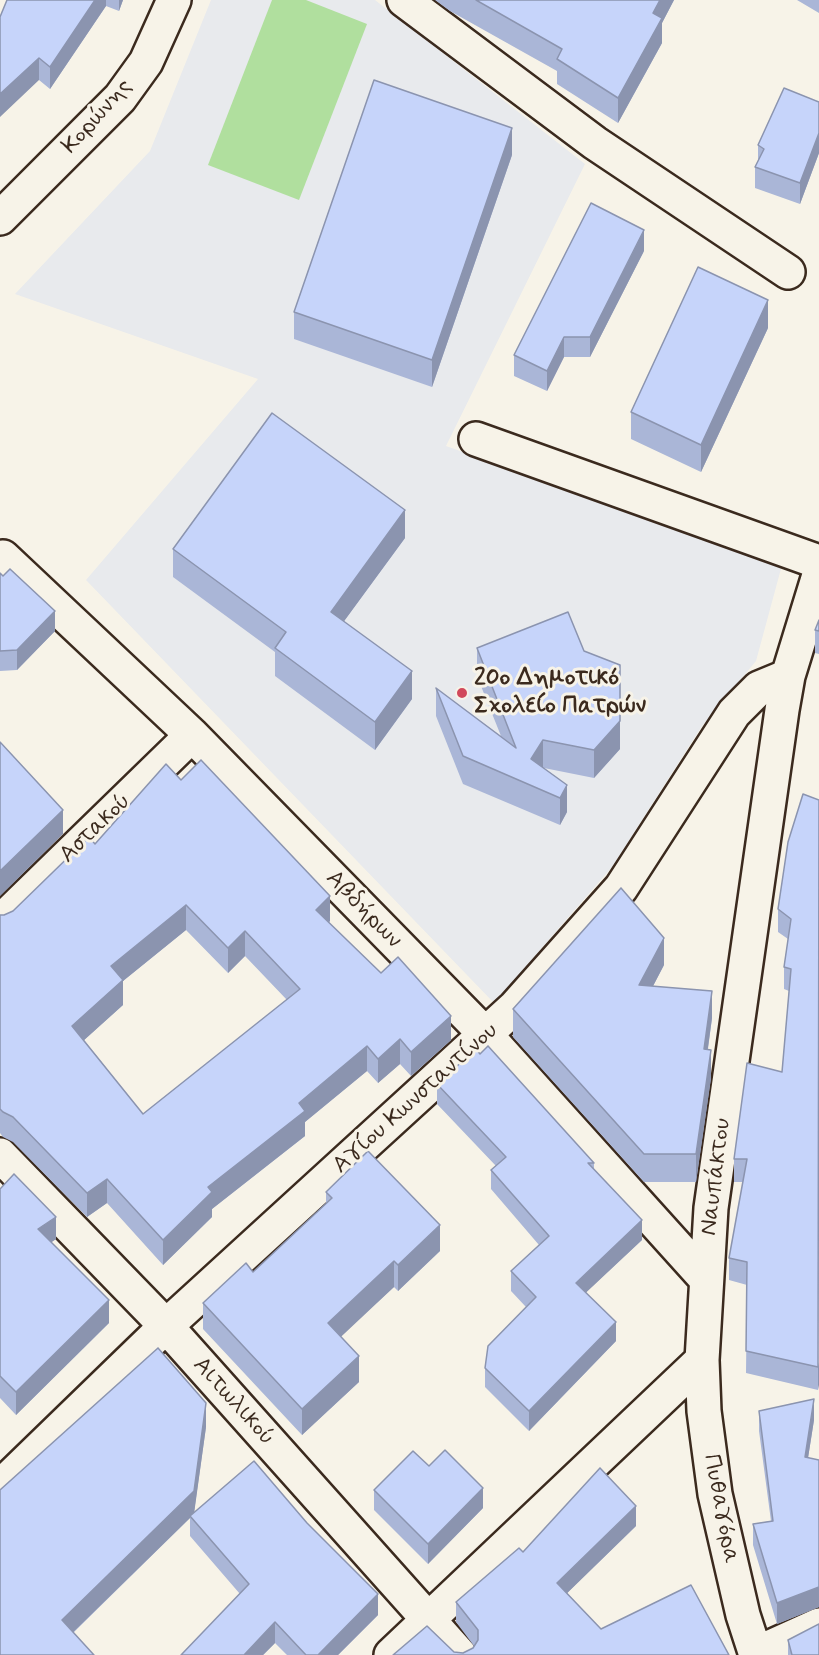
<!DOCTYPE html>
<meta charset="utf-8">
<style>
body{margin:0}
canvas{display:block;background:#f7f3e8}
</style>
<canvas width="819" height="1655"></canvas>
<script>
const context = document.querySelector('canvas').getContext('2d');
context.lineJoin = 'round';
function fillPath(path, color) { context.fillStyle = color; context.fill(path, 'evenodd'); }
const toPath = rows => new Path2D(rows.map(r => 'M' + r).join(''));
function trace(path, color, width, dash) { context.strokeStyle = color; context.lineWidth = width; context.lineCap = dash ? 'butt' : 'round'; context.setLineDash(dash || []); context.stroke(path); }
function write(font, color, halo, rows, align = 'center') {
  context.font = font + ' Mynerve,sans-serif'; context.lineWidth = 6; context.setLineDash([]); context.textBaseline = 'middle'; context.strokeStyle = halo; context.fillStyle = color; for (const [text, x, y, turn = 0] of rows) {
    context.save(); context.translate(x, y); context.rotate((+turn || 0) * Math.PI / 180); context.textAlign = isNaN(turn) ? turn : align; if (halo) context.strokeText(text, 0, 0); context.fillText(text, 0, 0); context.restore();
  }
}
fillPath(toPath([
 [211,0,375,0,585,164,446,446,782,565,756,661,702,726,612,867,494,1003,86,580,258,379,15,294,150,151]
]), '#e8eaed');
fillPath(toPath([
 [272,0,306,0,367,24,299,200,208,165]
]), '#b0df9e');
const minor = toPath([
 [404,0,595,143,788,272],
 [0,218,120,98,146,62,174,0],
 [476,439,819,562],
 [3,557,192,735,486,1035,706,1279],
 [0,922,192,735],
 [0,1155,166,1326,460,1655],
 [702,1360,704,1411,715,1494,743,1615,756,1655],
 [0,1487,166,1326,515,1007,621,888,734,713,759,688,788,676],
 [755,1654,819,1625],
 [391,1655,702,1360,711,1208,782,710,788,676,819,575]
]);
trace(minor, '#3b2a1e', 38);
trace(minor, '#f7f3e8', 33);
fillPath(toPath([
 [7,0,123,0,119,11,106,6,50,89,39,80],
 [435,0,674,0,662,23,662,43,618,123,557,84,557,71,450,11],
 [797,0,819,0,819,13],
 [819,102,819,153,800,204,755,188,755,167,758,162,758,145],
 [512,155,432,387,294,339,294,312],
 [644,251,590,357,564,357,547,391,514,376,514,355],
 [768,328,701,472,631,439,631,412],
 [405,538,344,621,412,699,375,750,275,676,275,652,173,577,173,549],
 [0,573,55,631,17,670,0,671],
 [819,620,819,654,815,653,815,630],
 [477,648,620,749,594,778,544,768,567,785,567,812,560,825,463,784,436,716,436,688,501,736,477,676],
 [181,780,330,921,328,923,451,1040,411,1076,400,1064,378,1083,367,1071,305,1122,305,1136,212,1209,212,1217,163,1265,107,1203,87,1217,13,1142,3,1137,0,1133,0,915,4,915,13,911,95,844],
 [186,930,228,973,245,956,287,1000,143,1114,84,1040,123,1005,123,981],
 [819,800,818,1390,746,1373,747,1285,729,1280,729,1258,743,1182,734,1182,734,1159,782,1072,789,991,784,989,784,967,788,939,778,932,778,909],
 [664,965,653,986,712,1018,708,1049,711,1078,696,1182,644,1182,513,1037,513,1009],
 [437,1084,594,1163,594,1169,642,1240,586,1292,616,1341,529,1431,485,1387,485,1368,526,1307,511,1291,511,1271,539,1245,491,1189,491,1170,496,1166,437,1104],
 [0,1189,56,1239,51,1242,109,1323,16,1415,0,1398],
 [326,1192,440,1251,398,1291,394,1287,340,1336,359,1382,302,1435,203,1329,203,1303,253,1272,326,1204],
 [759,1411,814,1420,808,1458,819,1460,819,1607,777,1624,753,1545,753,1524,771,1521,759,1431],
 [206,1427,194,1512,378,1615,338,1655,287,1655,275,1643,263,1655,181,1655,240,1594,190,1536,190,1518,74,1632,0,1655],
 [429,1466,483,1508,428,1564,374,1510,374,1490],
 [636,1526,567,1593,601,1629,729,1655,393,1655,454,1652,463,1653,473,1648,474,1646,456,1622,456,1602,523,1552],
 [788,1640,819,1655,788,1655]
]), '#aab6d7');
fillPath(toPath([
 [95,0,106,0,106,6,50,89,50,67],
 [119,0,123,0,119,11],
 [660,0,674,0,662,23,662,43,618,123,618,98,653,13],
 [39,58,39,80,0,117,0,94],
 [512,128,512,155,432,387,432,360],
 [819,133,819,153,800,204,800,183],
 [644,230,644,251,590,357,590,337],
 [768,300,768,328,701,472,701,445],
 [564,337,564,357,547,391,547,371],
 [405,510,405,538,331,639,331,612],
 [55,611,55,631,17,670,17,650],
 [412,671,412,699,375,750,375,722],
 [620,721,620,749,594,778,594,750],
 [543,740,543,767,531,786,531,759],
 [567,785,567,812,560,825,560,798],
 [63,810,63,834,0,896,0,871],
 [330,896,330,921,316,935,316,910],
 [186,905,186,930,123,981,123,1005,72,1051,72,1026,111,966],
 [245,931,245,956,228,973,228,948],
 [664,938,664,965,639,1013,639,985],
 [712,991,712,1018,704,1076,704,1049],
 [451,1016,451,1040,411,1076,411,1052],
 [400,1039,400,1064,378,1083,378,1059],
 [367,1046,367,1071,305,1122,305,1136,212,1209,212,1217,163,1265,163,1240,208,1187,299,1103],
 [711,1050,711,1078,696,1182,696,1154],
 [107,1179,107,1203,87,1217,87,1193],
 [56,1217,56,1239,38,1252,38,1229],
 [642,1220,642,1240,576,1302,576,1283],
 [440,1225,440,1251,398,1291,398,1265],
 [394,1261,394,1287,328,1349,328,1323],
 [109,1300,109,1323,16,1415,16,1392],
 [616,1322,616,1341,529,1431,529,1411],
 [359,1356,359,1382,302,1435,302,1409],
 [819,1362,819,1385,818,1390,818,1367],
 [814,1399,814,1420,805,1477,805,1457],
 [206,1403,206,1427,194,1514,190,1516,190,1518,62,1643,62,1620],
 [483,1488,483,1508,428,1564,428,1544],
 [636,1506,636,1526,557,1603,557,1583],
 [819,1587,819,1607,777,1624,777,1603],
 [378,1594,378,1615,338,1655,318,1655],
 [275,1622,275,1643,263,1655,244,1655]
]), '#8b94af');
const building = toPath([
 [7,0,95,0,50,67,39,58,0,94,0,17,7,0],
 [476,0,660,0,653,13,662,18,618,98,557,59,562,49,476,0],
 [374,80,512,128,432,360,294,312,374,80],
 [784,88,819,102,819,133,800,183,755,167,764,149,758,145,784,88],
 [591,203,644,230,590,337,564,337,547,371,514,355,591,203],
 [698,267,768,300,701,445,631,412,698,267],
 [272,413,405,510,331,612,412,671,375,722,275,648,286,632,173,549,272,413],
 [10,569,55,611,17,650,0,651,0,573,3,576,10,569],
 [568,612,584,651,620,665,620,721,594,750,543,740,531,759,567,785,560,798,463,756,436,688,516,748,477,648,568,612],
 [819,620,819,631,815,630,819,620],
 [0,742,63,810,0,871,0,742],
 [201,760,330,896,316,910,381,973,398,957,451,1016,411,1052,400,1039,378,1059,367,1046,299,1103,305,1111,208,1187,212,1192,163,1240,107,1179,87,1193,13,1117,3,1112,0,1109,0,915,4,915,13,911,89,837,95,844,166,764,181,780,201,760],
 [186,905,228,948,245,931,300,989,143,1114,72,1026,123,980,111,966,186,905],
 [803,794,819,800,818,1367,746,1351,747,1262,729,1258,747,1159,734,1159,747,1063,782,1072,791,969,784,967,791,919,778,909,788,842,803,794],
 [621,888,664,938,639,985,712,991,704,1049,711,1050,696,1154,644,1154,513,1009,621,888],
 [488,1046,594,1163,588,1163,642,1220,576,1283,616,1322,529,1411,485,1368,488,1346,536,1297,511,1271,549,1236,491,1170,506,1157,437,1084,476,1049,480,1054,488,1046],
 [368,1151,440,1225,398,1265,394,1261,328,1323,359,1356,302,1409,203,1303,246,1263,253,1272,332,1198,326,1192,368,1151],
 [14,1174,56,1217,38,1229,109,1300,16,1392,0,1376,0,1189,14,1174],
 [158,1348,206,1403,194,1491,62,1620,94,1655,0,1655,0,1490,158,1348],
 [814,1399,805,1457,819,1460,819,1587,777,1603,753,1524,773,1521,759,1411,814,1399],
 [445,1450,483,1488,428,1544,374,1490,413,1451,429,1466,445,1450],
 [254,1461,307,1523,378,1594,318,1655,306,1655,275,1622,244,1655,181,1655,249,1584,190,1516,254,1461],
 [600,1468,636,1506,557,1583,601,1629,691,1585,729,1655,393,1655,427,1626,454,1652,463,1653,473,1648,478,1640,478,1630,456,1602,519,1548,523,1552,600,1468],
 [819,1624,819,1655,792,1655,788,1640,819,1624]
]);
fillPath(building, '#c6d4fa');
trace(building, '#8b94af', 1.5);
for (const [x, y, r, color] of [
 [462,693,6,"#d1495b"]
]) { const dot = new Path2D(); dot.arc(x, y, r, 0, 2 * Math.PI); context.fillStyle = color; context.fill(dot); trace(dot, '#f7f3e8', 2); }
write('24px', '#3b2a1e', '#f7f3e8', [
 ["Κορώνης",98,117,-48],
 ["Αστακού",96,829,-44],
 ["Αβδήρων",363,910,46],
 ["Αγίου Κωνσταντίνου",416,1099,-42],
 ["Ναυπάκτου",717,1177,-83],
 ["Αιτωλικού",233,1402,48],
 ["Πυθαγόρα",720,1509,79]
]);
write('bold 24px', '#3b2a1e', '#f7f3e8', [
 ["20ο Δημοτικό",474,679],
 ["Σχολείο Πατρών",474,707]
], 'left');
</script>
